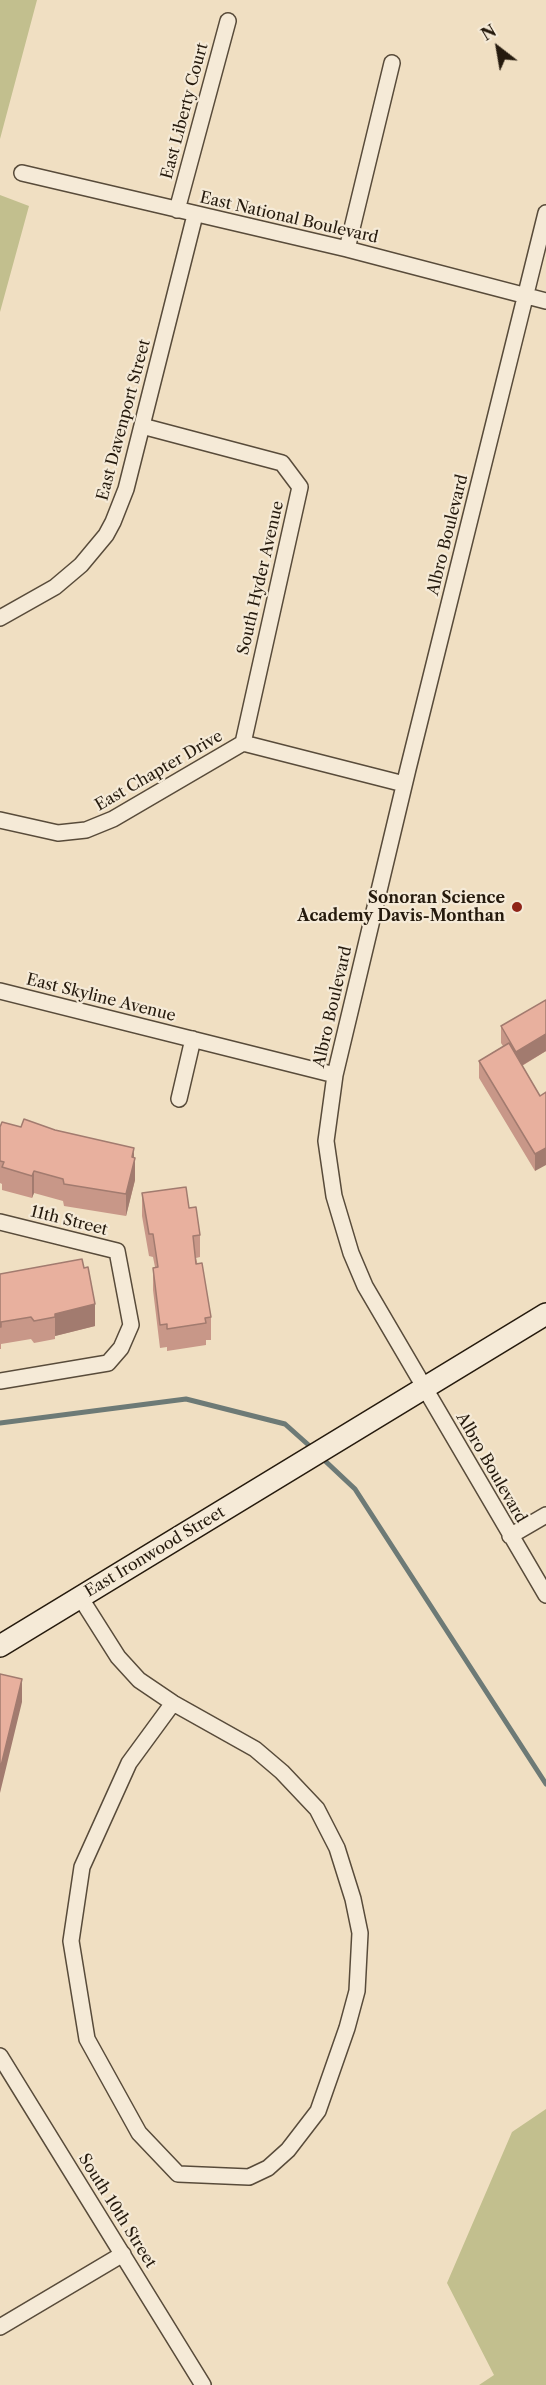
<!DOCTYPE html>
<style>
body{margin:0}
#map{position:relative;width:546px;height:2385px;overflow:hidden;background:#f0dfc2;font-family:"Libre Caslon Text",serif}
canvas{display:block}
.north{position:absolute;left:468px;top:18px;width:60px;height:60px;-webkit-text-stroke:4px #f5ead7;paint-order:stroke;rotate:329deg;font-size:16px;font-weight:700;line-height:24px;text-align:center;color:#251a0d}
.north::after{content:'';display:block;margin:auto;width:21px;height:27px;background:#251a0d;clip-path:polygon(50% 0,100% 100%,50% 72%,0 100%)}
</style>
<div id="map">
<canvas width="546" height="2385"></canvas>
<div class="north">N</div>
</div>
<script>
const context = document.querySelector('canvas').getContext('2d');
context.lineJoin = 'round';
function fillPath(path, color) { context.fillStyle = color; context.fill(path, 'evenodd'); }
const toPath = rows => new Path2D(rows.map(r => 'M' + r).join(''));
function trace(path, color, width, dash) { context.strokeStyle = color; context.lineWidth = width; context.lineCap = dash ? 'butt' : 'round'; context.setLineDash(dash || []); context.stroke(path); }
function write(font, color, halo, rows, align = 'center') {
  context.font = font + ' "Libre Caslon Text",serif'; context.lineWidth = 4.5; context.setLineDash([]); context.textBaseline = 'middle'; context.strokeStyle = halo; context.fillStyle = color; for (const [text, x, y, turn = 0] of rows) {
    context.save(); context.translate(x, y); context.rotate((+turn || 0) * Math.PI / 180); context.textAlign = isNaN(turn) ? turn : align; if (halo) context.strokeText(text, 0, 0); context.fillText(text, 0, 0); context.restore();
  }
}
fillPath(toPath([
 [0,0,37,0,0,139],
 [0,195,29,206,0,312],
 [546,2109,546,2385,479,2385,494,2375,447,2283,512,2132]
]), '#c2bf8e');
trace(toPath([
 [0,1423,186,1399,285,1424,313,1449],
 [322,1458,355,1489,546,1784]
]), '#6d7a76', 5);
const street = toPath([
 [22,173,347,249,546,301],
 [177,210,228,21],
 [546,213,408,769,335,1075,326,1141,334,1196,351,1253,365,1286,546,1595],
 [347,249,392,63],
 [142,426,282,463,300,487,243,743],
 [0,618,55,587,81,565,106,535,113,522,126,489,195,215],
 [0,820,58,833,86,830,113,819,243,743,404,784],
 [0,991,335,1075],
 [179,1099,193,1039],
 [0,1222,117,1251,131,1325,121,1348,108,1363,0,1381],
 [510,1536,546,1515],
 [80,1597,118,1657,139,1680,173,1703,255,1749,282,1772,317,1809,337,1848,353,1899,360,1933,357,1991,347,2028,318,2111,288,2150,268,2168,249,2177,178,2174,139,2133,87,2039,71,1941,82,1867,129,1763,173,1703],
 [0,2056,203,2385],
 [0,2327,123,2254]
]);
const secondary = toPath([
 [0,1646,546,1314]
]);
trace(street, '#584b3a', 18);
trace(secondary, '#251a0d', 24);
trace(street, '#f5ead7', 15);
trace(secondary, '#f5ead7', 21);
fillPath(toPath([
 [546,1000,546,1051,522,1066,540,1096,535,1171,479,1078,479,1061,503,1046,501,1043,501,1026],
 [0,1127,134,1157,135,1180,126,1216,64,1206,63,1201,34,1193,32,1198,2,1190,2,1184,0,1183],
 [142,1193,189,1208,200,1235,200,1257,196,1258,211,1317,211,1340,206,1340,206,1345,167,1351,167,1347,160,1348,153,1290,153,1268,155,1267,153,1257,149,1256,142,1216],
 [0,1274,95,1326,55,1336,55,1339,34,1343,31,1339,1,1344,1,1349,0,1349]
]), '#c89788');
fillPath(toPath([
 [546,1034,546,1051,516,1069,516,1052],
 [134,1148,134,1163,135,1158,135,1180,126,1216,126,1194],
 [546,1148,546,1165,535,1171,535,1154],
 [34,1171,34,1193,32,1198,32,1176],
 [95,1304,95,1326,55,1336,55,1314],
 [22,1679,22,1702,0,1793,0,1770]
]), '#a27b6f');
const building = toPath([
 [546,1000,546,1034,516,1052,501,1026,546,1000],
 [509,1043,540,1096,546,1092,546,1148,535,1154,479,1061,509,1043],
 [24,1119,55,1130,134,1148,132,1157,135,1158,126,1194,64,1184,63,1179,34,1171,32,1176,2,1167,4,1162,0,1161,0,1127,2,1122,21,1127,24,1119],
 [186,1187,189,1208,196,1207,200,1235,193,1236,196,1264,202,1263,211,1317,205,1318,206,1323,167,1329,167,1324,160,1325,153,1268,158,1267,153,1234,149,1234,142,1193,186,1187],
 [82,1259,84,1268,88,1267,95,1304,55,1314,55,1317,34,1321,31,1317,1,1322,1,1327,0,1327,0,1274,82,1259],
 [0,1674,22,1679,0,1770,0,1674]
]);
fillPath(building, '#e8b09e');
trace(building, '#a27b6f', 1.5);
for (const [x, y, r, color] of [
 [517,907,6,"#8f2418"]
]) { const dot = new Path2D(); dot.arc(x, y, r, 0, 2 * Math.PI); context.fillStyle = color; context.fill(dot); trace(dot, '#f5ead7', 2); }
write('16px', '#251a0d', '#f5ead7', [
 ["East Liberty Court",185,111,-75],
 ["East National Boulevard",289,218,13],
 ["East Davenport Street",124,420,-75],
 ["Albro Boulevard",448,535,-76],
 ["South Hyder Avenue",261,578,-77],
 ["East Chapter Drive",159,771,-30],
 ["East Skyline Avenue",101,998,14],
 ["Albro Boulevard",333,1007,-77],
 ["11th Street",69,1221,14],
 ["Albro Boulevard",491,1468,60],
 ["East Ironwood Street",155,1552,-31],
 ["South 10th Street",117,2211,58]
]);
write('bold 16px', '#251a0d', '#f5ead7', [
 ["Sonoran Science",505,898],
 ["Academy Davis-Monthan",505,916]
], 'right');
</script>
